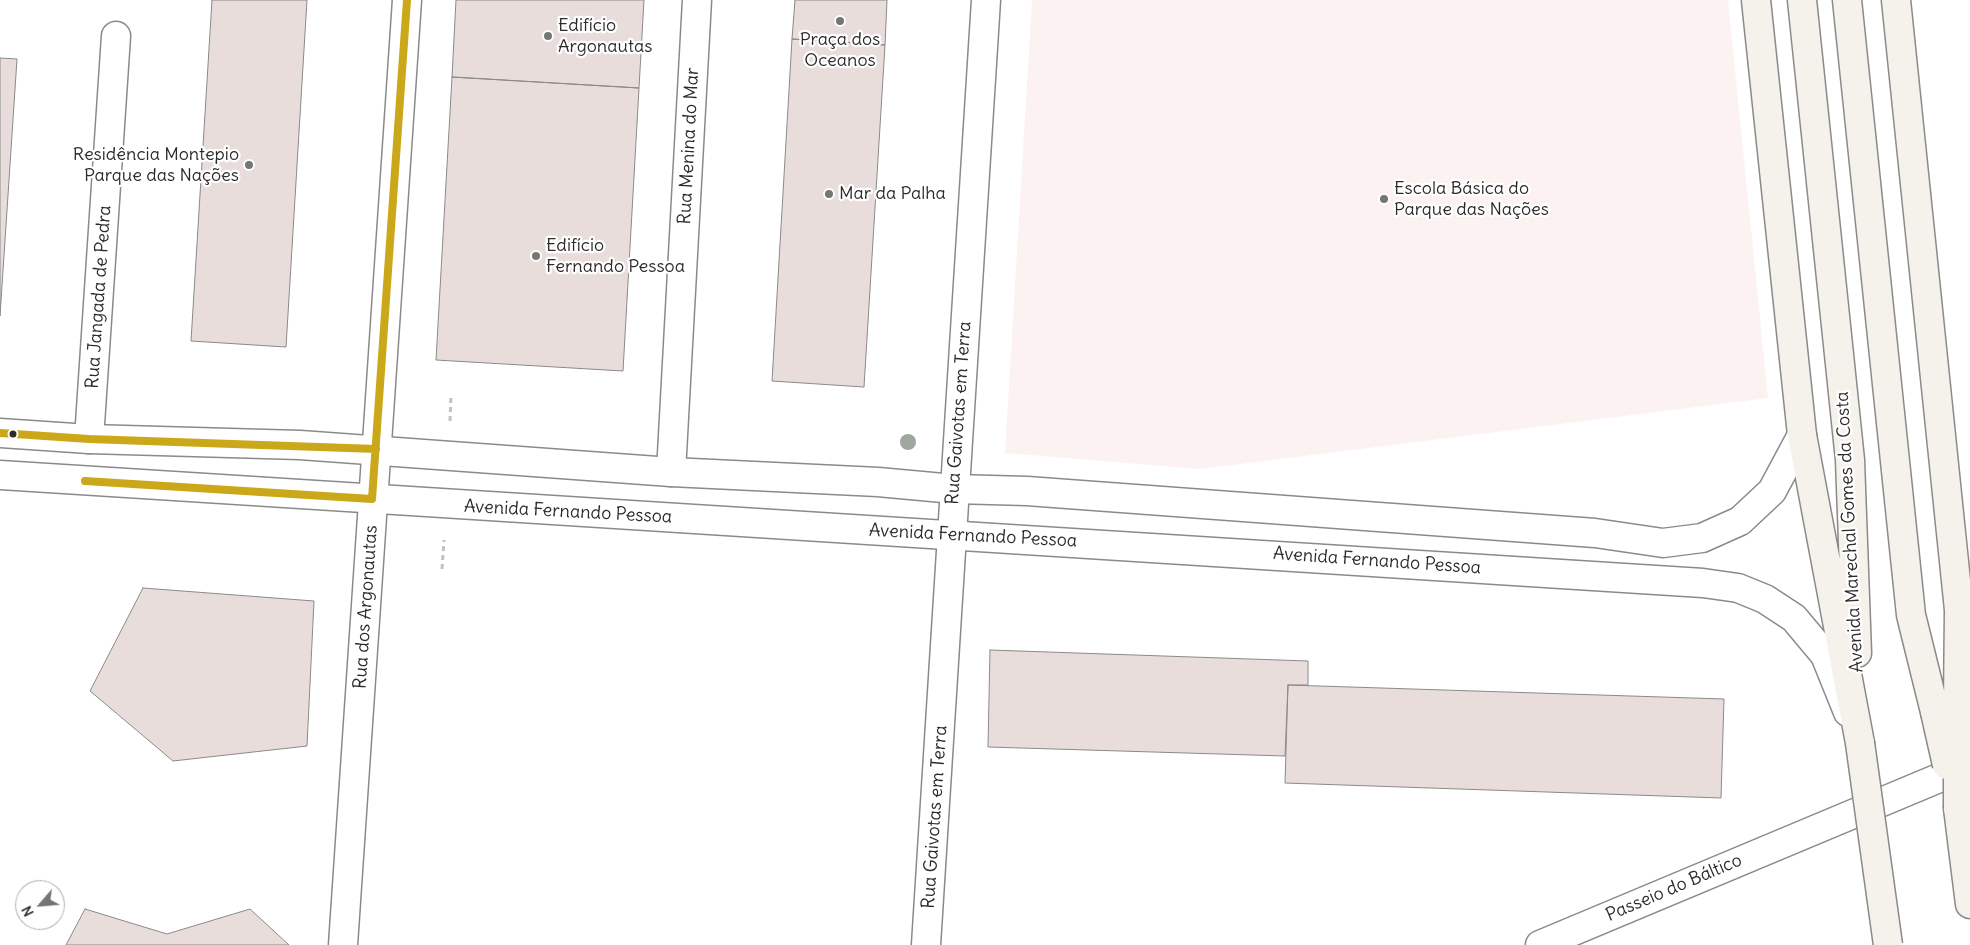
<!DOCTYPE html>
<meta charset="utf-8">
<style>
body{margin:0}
#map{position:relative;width:1970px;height:945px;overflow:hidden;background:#fff;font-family:Delius,sans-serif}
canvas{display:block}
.north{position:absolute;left:15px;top:880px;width:50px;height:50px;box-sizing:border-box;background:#fff;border:1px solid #aaa;border-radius:50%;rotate:243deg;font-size:14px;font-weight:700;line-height:20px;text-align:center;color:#2b2b2b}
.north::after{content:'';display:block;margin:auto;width:18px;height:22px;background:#757575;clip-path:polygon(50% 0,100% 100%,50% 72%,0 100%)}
</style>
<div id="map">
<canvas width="1970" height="945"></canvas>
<div class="north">N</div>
</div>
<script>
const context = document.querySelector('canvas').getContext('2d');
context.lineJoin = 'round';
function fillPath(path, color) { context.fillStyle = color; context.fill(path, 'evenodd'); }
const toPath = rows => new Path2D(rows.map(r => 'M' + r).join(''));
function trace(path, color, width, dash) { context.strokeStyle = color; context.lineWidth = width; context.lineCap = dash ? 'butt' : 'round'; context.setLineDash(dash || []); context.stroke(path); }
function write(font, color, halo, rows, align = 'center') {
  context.font = font + ' Delius,sans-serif'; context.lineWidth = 4.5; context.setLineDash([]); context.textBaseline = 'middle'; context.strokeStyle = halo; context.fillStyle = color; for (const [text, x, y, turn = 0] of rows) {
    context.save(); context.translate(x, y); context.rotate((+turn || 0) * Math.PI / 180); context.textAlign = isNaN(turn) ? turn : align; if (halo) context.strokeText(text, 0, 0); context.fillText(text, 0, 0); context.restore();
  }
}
fillPath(toPath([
 [1032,0,1728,0,1768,398,1200,469,1005,453]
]), '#fcf2f1');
const building = toPath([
 [212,0,307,0,286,347,191,341,212,0],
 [456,0,644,0,639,88,452,77,456,0],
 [795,0,887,0,885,45,792,39,795,0],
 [792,39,885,45,864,387,772,381,792,39],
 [0,58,17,59,0,316,0,58],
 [452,77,639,88,623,371,436,360,452,77],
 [143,588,314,601,307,746,173,761,90,691,143,588],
 [990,650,1308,661,1308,685,1288,685,1285,756,988,747,990,650],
 [1288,685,1724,699,1721,798,1285,783,1288,685],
 [85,909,167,934,250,909,289,945,66,945,85,909]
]);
fillPath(building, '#e9dddc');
trace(building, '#8a8a8a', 1);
const street = toPath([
 [89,439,116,36],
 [671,472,697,0],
 [343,945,407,0],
 [926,945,986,0],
 [1540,945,1970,765]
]);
const secondary = toPath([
 [0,433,89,439,300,445,671,472,878,482,954,489,1027,491,1595,533,1663,543,1702,538,1740,521,1772,491,1802,435],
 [0,475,1703,583,1738,588,1765,599,1794,618,1825,655,1848,712]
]);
const primary = toPath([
 [1756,0,1802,435,1860,743],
 [1802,0,1850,460,1857,653],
 [1847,0,1911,615,1935,712],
 [1896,0,1959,610,1958,703],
 [1958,808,1970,904]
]);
trace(street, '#8a8a8a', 31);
trace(secondary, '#8a8a8a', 31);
trace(primary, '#8a8a8a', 31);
trace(toPath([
 [450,421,451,395],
 [442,569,444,540]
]), '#c2c2c2', 3, [5, 4]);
trace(street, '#fff', 28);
trace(secondary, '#fff', 28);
trace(primary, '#f5f1eb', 28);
const primaryBridge = toPath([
 [1935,712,1947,765],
 [1860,743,1888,945],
 [1958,808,1958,703]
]);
trace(primaryBridge, '#8a8a8a', 31, []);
trace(primaryBridge, '#f5f1eb', 28);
trace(toPath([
 [0,433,89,439,376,449],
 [85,481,372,499],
 [372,499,407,0]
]), '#caa81a', 8);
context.fillStyle = '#9ea89f';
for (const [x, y] of [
 [908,442]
]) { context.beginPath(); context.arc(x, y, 8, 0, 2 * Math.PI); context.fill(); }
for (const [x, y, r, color] of [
 [840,21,5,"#757575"],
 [548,36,5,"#757575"],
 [249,165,5,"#757575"],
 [829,194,5,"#757575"],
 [1384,199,5,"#757575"],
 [536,256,5,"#757575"],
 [13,434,4.5,"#2b2b2b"]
]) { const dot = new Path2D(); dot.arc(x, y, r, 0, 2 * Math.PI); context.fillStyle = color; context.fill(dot); trace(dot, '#fff', 2); }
write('18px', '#2b2b2b', '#fff', [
 ["Edifício",558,26],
 ["Argonautas",558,47],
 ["Praça dos",840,40,"center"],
 ["Oceanos",840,61,"center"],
 ["Residência Montepio",239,155,"right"],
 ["Parque das Nações",239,176,"right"],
 ["Escola Básica do",1394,189],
 ["Parque das Nações",1394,210],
 ["Mar da Palha",839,194],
 ["Edifício",546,246],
 ["Fernando Pessoa",546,267]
], 'left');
write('18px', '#2b2b2b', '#fff', [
 ["Rua Menina do Mar",689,146,-87],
 ["Rua Jangada de Pedra",99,297,-86],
 ["Rua Gaivotas em Terra",959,413,-86],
 ["Avenida Fernando Pessoa",568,512,3],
 ["Avenida Marechal Gomes da Costa",1850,532,-93],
 ["Avenida Fernando Pessoa",973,536,3],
 ["Avenida Fernando Pessoa",1377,561,4],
 ["Rua dos Argonautas",366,607,-86],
 ["Rua Gaivotas em Terra",935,817,-86],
 ["Passeio do Báltico",1674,888,-23]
]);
</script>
